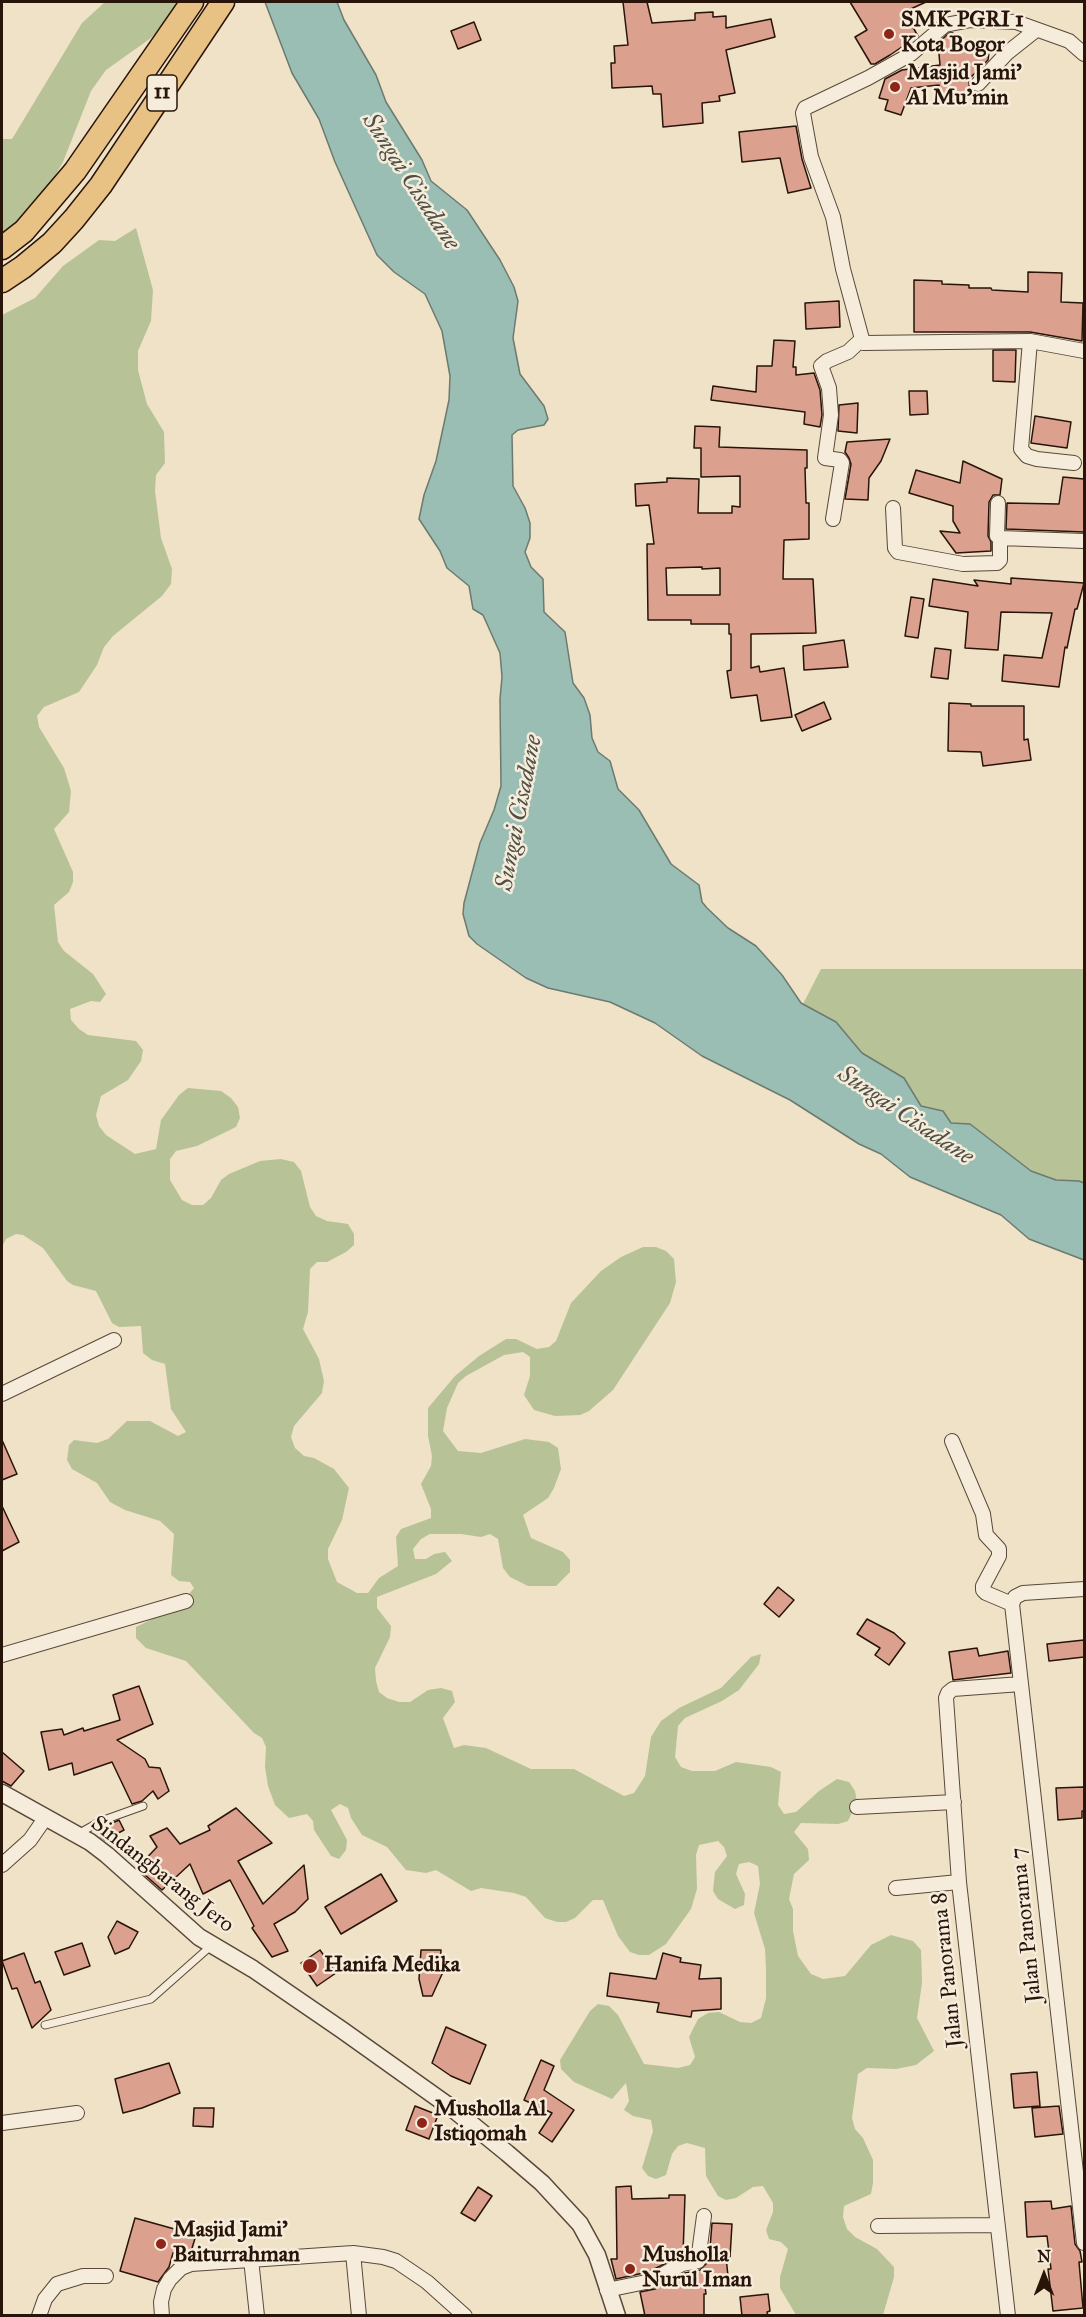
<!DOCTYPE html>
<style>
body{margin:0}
#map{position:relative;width:1086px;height:2317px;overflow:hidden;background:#efe2c7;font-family:"IM FELL Great Primer",serif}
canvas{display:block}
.frame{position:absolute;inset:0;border:3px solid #281409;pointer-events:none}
.north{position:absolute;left:1014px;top:2245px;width:60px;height:60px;-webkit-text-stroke:4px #f5ecdb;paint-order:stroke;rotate:0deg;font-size:16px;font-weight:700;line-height:24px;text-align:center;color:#281409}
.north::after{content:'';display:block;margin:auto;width:21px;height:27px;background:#281409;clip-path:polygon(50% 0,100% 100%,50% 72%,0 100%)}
</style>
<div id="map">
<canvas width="1086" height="2317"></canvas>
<div class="frame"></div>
<div class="north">N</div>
</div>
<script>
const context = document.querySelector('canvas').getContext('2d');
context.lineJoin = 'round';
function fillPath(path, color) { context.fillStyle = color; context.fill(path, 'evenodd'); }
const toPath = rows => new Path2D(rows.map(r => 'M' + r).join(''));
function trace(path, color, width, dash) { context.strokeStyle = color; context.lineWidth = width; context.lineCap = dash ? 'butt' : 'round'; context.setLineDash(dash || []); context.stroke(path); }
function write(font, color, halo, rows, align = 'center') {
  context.font = font + ' "IM FELL Great Primer",serif'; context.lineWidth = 5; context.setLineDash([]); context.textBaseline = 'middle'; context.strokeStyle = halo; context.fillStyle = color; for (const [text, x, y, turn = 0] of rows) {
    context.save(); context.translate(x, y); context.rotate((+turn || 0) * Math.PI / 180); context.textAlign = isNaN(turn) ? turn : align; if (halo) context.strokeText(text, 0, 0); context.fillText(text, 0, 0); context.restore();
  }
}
fillPath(toPath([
 [105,2,181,2,151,38,106,70,91,91,63,162,37,207,2,239,2,139,12,139,82,23],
 [136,228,153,290,151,321,138,351,138,370,147,404,164,432,165,463,156,475,155,491,161,538,172,569,171,584,162,596,113,636,104,647,97,665,79,692,44,707,37,716,39,727,64,768,71,791,69,812,54,829,73,872,73,882,69,892,54,905,58,942,64,951,93,974,106,994,100,1002,91,1001,70,1009,71,1020,79,1029,88,1035,136,1041,143,1050,141,1061,128,1080,101,1096,96,1115,99,1126,106,1135,135,1154,156,1149,161,1120,179,1095,188,1088,221,1091,231,1098,238,1107,240,1118,236,1127,197,1146,176,1151,170,1159,170,1180,182,1200,192,1205,203,1205,211,1198,221,1180,229,1174,260,1161,281,1159,294,1162,301,1171,310,1207,316,1216,327,1221,348,1224,354,1234,354,1245,346,1252,327,1262,317,1262,310,1269,308,1312,303,1329,319,1359,324,1381,322,1393,294,1426,291,1437,295,1448,304,1456,314,1458,334,1469,349,1488,342,1520,328,1549,328,1559,337,1582,357,1593,368,1593,379,1578,398,1566,396,1537,401,1529,431,1518,431,1509,421,1484,431,1466,432,1456,428,1436,428,1408,455,1376,479,1356,506,1339,516,1339,537,1349,549,1347,556,1341,571,1303,601,1271,621,1257,643,1247,656,1247,666,1251,674,1259,676,1282,670,1303,613,1390,589,1411,580,1415,555,1416,534,1410,524,1395,530,1376,530,1357,523,1352,504,1355,466,1376,458,1383,447,1408,443,1431,458,1451,481,1453,525,1439,549,1442,558,1448,561,1469,554,1488,548,1498,523,1515,531,1538,563,1552,570,1560,570,1572,556,1586,528,1586,510,1577,503,1568,498,1539,490,1534,481,1537,461,1534,430,1534,421,1539,413,1549,415,1559,426,1559,434,1554,445,1552,452,1561,436,1574,377,1597,377,1608,391,1626,390,1637,375,1668,376,1681,379,1692,387,1698,399,1702,410,1702,428,1690,441,1688,452,1691,455,1702,443,1718,454,1748,464,1745,486,1748,531,1769,574,1769,624,1796,634,1793,645,1776,651,1737,661,1721,679,1708,721,1688,751,1657,761,1654,759,1664,739,1690,722,1701,685,1718,678,1726,675,1757,681,1767,692,1771,715,1771,736,1762,771,1767,781,1772,778,1805,784,1814,796,1812,819,1791,837,1779,849,1782,855,1791,857,1802,848,1821,838,1824,801,1823,794,1832,808,1849,809,1860,794,1874,789,1899,793,1909,793,1931,798,1956,811,1974,823,1979,845,1976,871,1945,891,1935,913,1941,921,1950,922,1983,917,2018,934,2051,916,2065,896,2069,867,2068,858,2074,852,2118,855,2129,863,2138,873,2160,873,2183,871,2194,844,2206,843,2217,847,2229,855,2237,877,2249,894,2267,894,2277,883,2315,796,2315,780,2288,780,2277,788,2249,781,2242,769,2239,766,2230,773,2212,773,2203,763,2186,753,2187,736,2198,726,2200,718,2196,706,2176,705,2148,687,2143,678,2146,672,2154,666,2175,656,2179,648,2176,642,2168,653,2131,651,2120,633,2116,624,2110,629,2101,626,2083,612,2099,574,2082,561,2069,560,2060,590,2011,598,2004,609,2006,618,2015,644,2064,678,2068,690,2065,695,2057,689,2037,698,2019,708,2013,719,2012,740,2022,751,2023,761,2018,766,1998,766,1969,765,1949,754,1913,760,1884,758,1866,749,1862,739,1864,736,1874,745,1894,744,1905,735,1909,718,1899,713,1891,715,1872,727,1856,724,1847,718,1841,699,1845,696,1855,697,1889,691,1909,666,1944,649,1955,639,1955,630,1952,618,1936,603,1900,593,1900,575,1918,566,1922,557,1922,545,1918,526,1897,514,1893,481,1888,471,1891,436,1870,426,1873,406,1870,387,1847,362,1835,351,1818,348,1808,340,1804,331,1810,347,1840,346,1850,339,1859,331,1856,314,1830,313,1821,307,1814,289,1818,275,1805,268,1786,265,1767,266,1747,262,1738,254,1733,186,1661,146,1648,136,1638,136,1627,179,1606,194,1588,190,1582,179,1581,171,1575,174,1534,160,1521,125,1510,110,1502,97,1483,72,1469,67,1460,69,1445,74,1440,97,1443,108,1439,127,1421,150,1421,178,1436,186,1432,171,1409,165,1364,152,1360,143,1353,141,1326,119,1327,112,1323,96,1291,73,1285,67,1281,43,1248,23,1235,16,1234,6,1239,2,1247,2,315,35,298,63,266,99,240,115,241],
 [821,969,1084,969,1084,1183,1079,1181,1056,1180,1031,1171,970,1124,951,1123,943,1111,921,1106,904,1078,862,1053,836,1022,803,1004]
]), '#b7c397');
const water = toPath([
 [265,2,337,2,344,20,376,75,386,102,422,160,431,181,467,210,500,260,514,287,518,301,513,338,520,374,544,406,548,419,544,425,518,430,512,435,513,486,525,508,530,523,530,538,525,552,531,567,543,579,544,612,565,632,573,683,584,698,590,715,592,738,598,752,610,761,618,789,639,810,671,864,699,885,702,902,707,908,728,928,756,946,782,975,801,1003,836,1022,862,1053,904,1078,921,1106,943,1111,951,1123,970,1124,1031,1171,1056,1180,1079,1181,1084,1183,1084,1260,1029,1239,1001,1215,910,1177,881,1154,859,1144,790,1100,702,1056,655,1023,610,1002,548,988,526,978,477,944,469,936,463,914,464,903,480,843,494,810,501,786,500,699,502,677,500,653,483,615,473,609,469,586,447,568,440,551,419,519,424,495,436,461,449,400,450,376,442,331,425,294,394,272,377,255,335,162,319,119,292,73,265,2]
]);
fillPath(water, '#9abeb4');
trace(water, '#6c7a70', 1.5);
const building = toPath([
 [623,2,647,2,652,23,695,20,695,13,713,12,713,17,726,16,726,28,771,19,775,37,726,50,735,93,719,96,720,101,702,103,703,123,663,127,661,94,653,94,652,86,612,88,611,63,615,63,614,46,628,45,623,2],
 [850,2,926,2,904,12,918,36,890,55,875,64,871,64,855,37,867,30,850,2],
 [474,22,481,40,458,49,451,31,474,22],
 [949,33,953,33,954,41,990,45,988,60,972,76,969,81,970,96,940,97,939,85,911,88,901,115,885,110,888,100,879,98,885,79,902,70,940,65,938,43,949,33],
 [796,126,802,159,811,188,788,193,780,158,742,162,739,132,796,126],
 [1028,272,1062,273,1061,302,1083,303,1082,341,1030,332,914,332,914,280,942,281,942,284,969,285,969,288,991,288,992,290,1028,292,1028,272],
 [839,301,840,327,806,329,805,303,839,301],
 [774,340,795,341,793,367,796,367,796,375,814,373,820,390,822,415,820,427,804,424,805,412,711,400,713,386,756,392,757,366,772,366,774,340],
 [993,350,1016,350,1015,382,993,381,993,350],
 [909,391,927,391,928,414,910,415,909,391],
 [858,403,857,433,838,431,839,405,858,403],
 [1035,416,1071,422,1067,448,1031,443,1035,416],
 [695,426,720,427,719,447,807,450,807,468,805,468,806,503,809,503,809,539,784,540,783,579,813,579,816,633,751,634,751,668,759,666,760,672,784,668,792,717,761,721,757,695,731,698,727,671,731,670,731,634,729,634,729,624,691,624,691,620,648,620,647,544,654,544,649,505,636,506,635,484,667,482,667,478,699,479,698,513,732,513,732,506,740,507,740,476,701,477,701,448,694,448,695,426],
 [702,567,702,569,720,568,720,595,667,595,666,568,702,567],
 [890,439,881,461,869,478,868,500,845,499,851,464,849,458,845,452,847,442,890,439],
 [963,461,1002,479,1000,495,993,495,989,502,988,536,991,542,991,551,956,553,940,531,960,533,953,521,953,506,909,493,916,470,960,483,963,461],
 [1063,477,1084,479,1084,532,1006,529,1007,503,1059,504,1063,477],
 [1011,578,1084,583,1077,609,1075,609,1067,648,1065,647,1059,687,1002,681,1004,655,1042,658,1052,613,1001,612,998,650,965,648,968,612,929,606,933,579,978,586,974,580,1011,584,1011,578],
 [911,597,924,599,918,638,905,636,911,597],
 [844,640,848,667,804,670,803,646,844,640],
 [935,648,951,650,948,679,931,677,935,648],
 [824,702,831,719,802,731,795,715,824,702],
 [949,703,971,704,971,706,1024,706,1024,740,1028,739,1031,760,983,766,981,752,948,751,949,703],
 [2,1440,17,1474,2,1480,2,1440],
 [2,1506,19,1542,2,1551,2,1506],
 [778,1587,794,1600,779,1617,764,1604,778,1587],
 [867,1619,894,1633,905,1643,889,1665,875,1655,880,1648,857,1634,867,1619],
 [1084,1640,1084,1657,1049,1661,1047,1644,1084,1640],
 [977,1648,979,1656,1008,1651,1011,1673,953,1680,949,1652,977,1648],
 [139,1686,153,1724,117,1740,145,1759,149,1767,160,1768,169,1791,158,1799,153,1791,142,1801,132,1804,112,1762,74,1775,72,1763,49,1770,41,1732,62,1729,64,1735,83,1728,84,1731,120,1720,113,1695,139,1686],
 [2,1752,24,1771,11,1786,2,1781,2,1752],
 [1084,1787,1084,1811,1082,1811,1082,1818,1058,1820,1056,1788,1084,1787],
 [236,1808,272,1843,238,1861,263,1904,304,1865,308,1899,295,1912,274,1924,288,1951,272,1957,252,1928,254,1926,230,1880,203,1894,190,1864,162,1890,137,1868,157,1847,150,1836,167,1828,180,1844,210,1830,208,1826,236,1808],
 [119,1820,124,1830,105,1840,101,1837,97,1830,119,1820],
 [381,1874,397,1901,341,1934,325,1907,381,1874],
 [117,1921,138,1932,129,1948,115,1954,108,1937,117,1921],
 [82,1943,90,1966,64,1975,55,1952,82,1943],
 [320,1950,336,1973,317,1986,301,1963,320,1950],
 [421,1950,441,1950,440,1965,443,1967,443,1972,432,1996,423,1996,419,1979,421,1950],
 [24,1953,35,1983,40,1981,51,2010,32,2028,17,1988,12,1989,2,1961,24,1953],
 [663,1953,681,1958,680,1962,701,1965,699,1979,721,1978,721,2009,692,2011,691,2017,657,2012,659,2003,607,1996,610,1973,656,1979,663,1953],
 [446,2027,486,2045,470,2084,451,2076,432,2063,446,2027],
 [541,2060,554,2066,544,2090,574,2110,552,2142,539,2133,552,2113,524,2100,541,2060],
 [169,2063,180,2093,142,2108,123,2113,115,2079,169,2063],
 [1037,2072,1040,2106,1014,2108,1011,2074,1037,2072],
 [415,2106,438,2115,429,2139,406,2130,415,2106],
 [1059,2106,1063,2134,1035,2137,1032,2108,1059,2106],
 [194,2108,214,2108,213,2127,193,2126,194,2108],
 [631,2186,632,2199,669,2198,669,2195,685,2195,683,2255,648,2272,616,2279,611,2259,617,2259,616,2187,631,2186],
 [478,2187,492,2196,475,2221,461,2213,478,2187],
 [1051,2201,1052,2209,1071,2206,1075,2244,1080,2251,1082,2262,1079,2262,1083,2308,1053,2311,1048,2269,1051,2269,1047,2236,1027,2237,1025,2202,1051,2201],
 [135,2218,196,2235,190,2255,185,2257,173,2253,169,2267,158,2282,120,2271,135,2218],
 [712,2223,732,2224,730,2257,726,2257,728,2276,704,2278,706,2294,704,2294,704,2316,645,2316,640,2292,655,2289,685,2273,700,2270,709,2261,712,2223],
 [768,2294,770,2311,767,2312,768,2316,742,2316,740,2297,768,2294]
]);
fillPath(building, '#dba08e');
trace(building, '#281409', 1.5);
const service = toPath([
 [78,1834,101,1821,143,1806],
 [45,2025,151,1999,212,1945]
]);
const minor = toPath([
 [1084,54,1069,41,1016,22,971,20,945,25,911,54,868,78,805,108,803,113,811,157,833,217,843,269,862,339,864,343,1030,341,1084,351],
 [978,84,1007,53,1036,30],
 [1030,341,1021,449,1027,456,1037,459,1074,463],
 [998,503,997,536,1000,538,1084,541],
 [893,508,895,548,898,552,963,564,997,563,1000,560,1000,538],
 [833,519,842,463,840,460,825,458,831,415,829,388,821,366,827,361,848,352,862,339],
 [2,1394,114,1340],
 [952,1441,983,1514,986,1535,999,1549,999,1556,983,1586,983,1590,986,1593,1012,1604],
 [1012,1604,1084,2243],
 [1012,1604,1015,1597,1023,1593,1084,1589],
 [2,1655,186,1601],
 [857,1807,954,1802],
 [2,1865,30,1840,46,1817],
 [896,1888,959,1882],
 [2,2123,77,2113],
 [878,2226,997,2225],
 [353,2253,359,2316],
 [251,2259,257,2316],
 [607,2290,651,2281,682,2264,698,2261,704,2216],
 [39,2316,45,2299,57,2284,83,2276,106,2276],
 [162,2316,161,2302,164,2289,170,2279,181,2268,191,2264,353,2253,383,2257,396,2261,427,2282,465,2316],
 [1008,2316,959,1882,946,1698,948,1693,953,1689,1021,1684]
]);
const tertiary = toPath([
 [2,1793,90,1842,107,1855,199,1937,253,1969,342,2030,453,2109,507,2153,542,2183,580,2224,597,2255,617,2316]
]);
const trunk = toPath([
 [2,248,24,231,75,171,192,2],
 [2,281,23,267,52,243,74,219,101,185,223,2]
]);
trace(service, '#5a4838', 9);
trace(minor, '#5a4838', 16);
trace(tertiary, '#5a4838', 19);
trace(trunk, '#281409', 25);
trace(service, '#f5ecdb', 7);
trace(minor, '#f5ecdb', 14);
trace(tertiary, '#f5ecdb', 16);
trace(trunk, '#e8c184', 22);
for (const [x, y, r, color] of [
 [889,34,6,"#8f2418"],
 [895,87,6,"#8f2418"],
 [310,1966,8,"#8f2418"],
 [422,2123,6,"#8f2418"],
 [161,2244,6,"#8f2418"],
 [630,2269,6,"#8f2418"]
]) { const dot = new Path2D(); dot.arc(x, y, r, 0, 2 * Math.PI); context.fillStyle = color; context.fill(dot); trace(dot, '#f5ecdb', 2); }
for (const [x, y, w] of [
 [162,93,30]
]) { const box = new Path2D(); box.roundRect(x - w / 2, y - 18, w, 36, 4.5); context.fillStyle = '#f5ecdb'; context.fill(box); trace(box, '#281409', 1.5); }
write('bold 21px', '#281409', null, [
 ["11",162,93]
]);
write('bold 22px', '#281409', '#f5ecdb', [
 ["SMK PGRI 1",901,21],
 ["Kota Bogor",901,46],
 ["Masjid Jami'",907,74],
 ["Al Mu'min",907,99],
 ["Hanifa Medika",324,1966],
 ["Musholla Al",434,2110],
 ["Istiqomah",434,2135],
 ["Masjid Jami'",173,2231],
 ["Baiturrahman",173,2256],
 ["Musholla",642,2256],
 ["Nurul Iman",642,2281]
], 'left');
write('22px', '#281409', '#f5ecdb', [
 ["Sindangbarang Jero",162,1875,38],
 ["Jalan Panorama 7",1027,1925,-96],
 ["Jalan Panorama 8",948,1970,-96]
]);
write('italic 24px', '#505045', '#f5ecdb', [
 ["Sungai Cisadane",410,182,57],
 ["Sungai Cisadane",520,813,-79],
 ["Sungai Cisadane",905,1116,34]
]);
</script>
